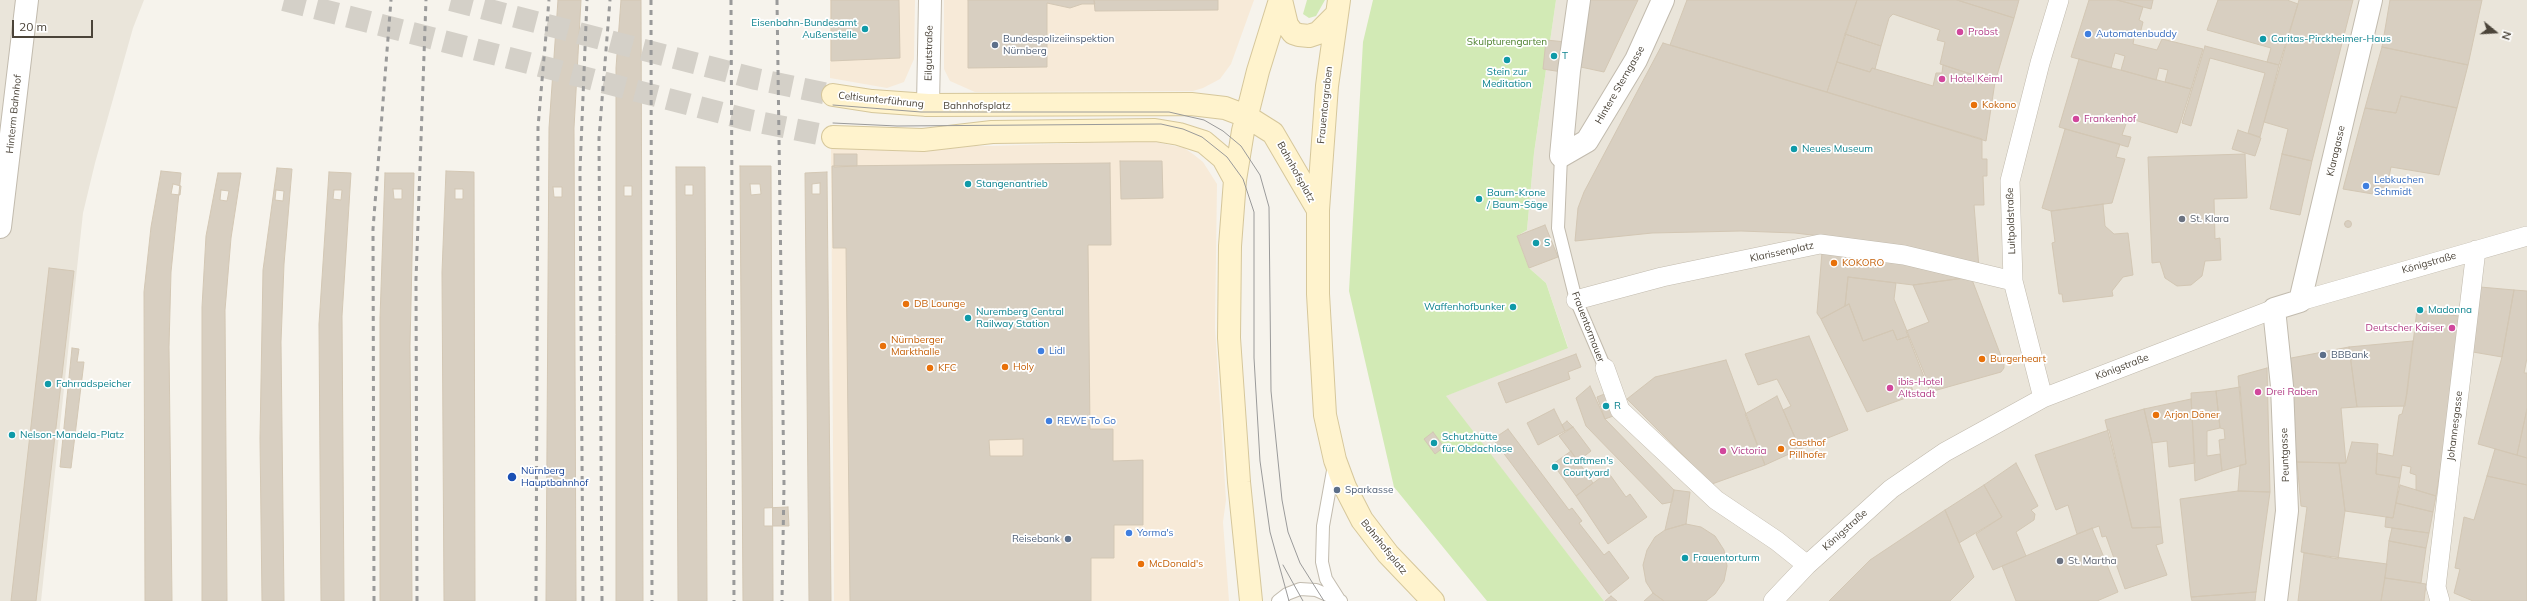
<!DOCTYPE html>
<meta charset="utf-8">
<style>
body{margin:0}
#map{position:relative;width:2527px;height:601px;overflow:hidden;background:#f6f3ec;font-family:Mulish,sans-serif}
canvas{display:block}
.north{position:absolute;left:2475px;top:12px;width:40px;height:40px;-webkit-text-stroke:3px #fff;paint-order:stroke;rotate:108deg;font-size:11px;font-weight:700;line-height:16px;text-align:center;color:#4b4439}
.north::after{content:'';display:block;margin:auto;width:14px;height:18px;background:#4b4439;clip-path:polygon(50% 0,100% 100%,50% 72%,0 100%)}
.scale{position:absolute;left:12px;top:20px;width:81px;height:18px;box-sizing:border-box;border:2px solid #4b4439;border-top:0;padding-left:5px;font-size:12px;line-height:14px;white-space:nowrap;color:#4b4439;-webkit-text-stroke:3px #fff;paint-order:stroke}
</style>
<div id="map">
<canvas width="2527" height="601"></canvas>
<div class="north">N</div>
<div class="scale">20 m</div>
</div>
<script>
const context = document.querySelector('canvas').getContext('2d');
context.lineJoin = 'round';
function fillPath(path, color) { context.fillStyle = color; context.fill(path, 'evenodd'); }
const toPath = rows => new Path2D(rows.map(r => 'M' + r).join(''));
function trace(path, color, width, dash) { context.strokeStyle = color; context.lineWidth = width; context.lineCap = dash ? 'butt' : 'round'; context.setLineDash(dash || []); context.stroke(path); }
function write(font, color, halo, rows, align = 'center') {
  context.font = font + ' Mulish,sans-serif'; context.lineWidth = 3.5; context.setLineDash([]); context.textBaseline = 'middle'; context.strokeStyle = halo; context.fillStyle = color; for (const [text, x, y, turn = 0] of rows) {
    context.save(); context.translate(x, y); context.rotate((+turn || 0) * Math.PI / 180); context.textAlign = isNaN(turn) ? turn : align; if (halo) context.strokeText(text, 0, 0); context.fillText(text, 0, 0); context.restore();
  }
}
fillPath(toPath([
 [0,0,144,0,133,28,95,163,83,213,41,601,0,601],
 [1556,0,2527,0,2527,601,1604,601,1445,396,1568,347,1546,283,1529,268,1517,236,1527,230,1534,153]
]), '#eae5da');
fillPath(toPath([
 [830,0,915,0,914,59,904,82,887,88,830,78],
 [944,0,1254,0,1231,64,1220,79,1203,88,1193,91,975,92,950,81,944,69],
 [1150,141,1184,148,1193,154,1203,162,1217,184,1215,328,1226,500,1223,522,1229,601,834,601,831,146,992,146]
]), '#f7ead8');
fillPath(toPath([
 [1307,0,1325,0,1316,16,1309,18,1303,14],
 [1373,0,1556,0,1534,153,1527,230,1517,236,1529,268,1546,283,1568,348,1446,396,1604,601,1487,601,1394,487,1349,291,1363,42]
]), '#d2eab5');
const building = toPath([
 [558,0,581,0,574,128,576,601,546,601,549,128,558,0],
 [621,0,641,0,643,601,616,601,616,68,621,0],
 [831,0,899,0,900,58,831,61,831,0],
 [968,0,1094,0,1095,4,1082,4,1070,8,1047,3,1047,67,968,68,968,0],
 [1094,0,1218,0,1218,10,1095,11,1094,0],
 [1590,0,1638,0,1604,72,1576,66,1580,24,1590,0],
 [1687,0,1857,0,1827,92,1670,45,1687,0],
 [1857,0,1957,0,2014,18,1995,82,1940,64,1945,42,1937,40,1940,30,1893,14,1889,18,1881,46,1845,34,1857,0],
 [1957,0,2019,0,2014,18,1957,0],
 [2089,0,2117,0,2143,7,2139,20,2143,22,2140,34,2135,33,2133,44,2157,50,2162,39,2203,49,2191,89,2165,82,2168,70,2159,68,2156,80,2121,70,2125,56,2115,53,2111,68,2071,57,2089,0],
 [2117,0,2153,0,2151,9,2117,0],
 [2218,0,2287,0,2298,4,2279,65,2267,62,2271,48,2207,30,2218,0],
 [2299,0,2353,0,2312,161,2282,154,2288,129,2264,122,2299,0],
 [2390,0,2482,0,2468,65,2382,47,2390,0],
 [1845,34,1881,46,1875,69,1872,68,1870,72,1837,62,1845,34],
 [1546,40,1566,42,1562,72,1543,69,1546,40],
 [1663,43,1982,139,1982,159,1987,159,1987,176,1983,176,1984,205,1974,205,1979,268,1820,236,1795,233,1741,231,1652,233,1575,241,1578,208,1584,192,1663,43],
 [2205,46,2279,65,2260,137,2248,133,2265,73,2210,58,2191,126,2182,123,2205,46],
 [2382,47,2468,65,2457,108,2401,96,2396,113,2365,108,2382,47],
 [2079,59,2191,89,2177,133,2128,118,2122,135,2131,137,2128,147,2059,127,2079,59],
 [1837,62,1870,72,1872,68,1933,86,1936,73,1942,73,1943,65,1995,82,1986,141,1827,92,1837,62],
 [2401,96,2457,108,2439,175,2391,167,2385,196,2343,189,2365,108,2396,113,2401,96],
 [2065,129,2120,144,2116,157,2125,159,2112,203,2051,211,2042,208,2065,129],
 [2238,130,2261,138,2255,156,2232,149,2238,130],
 [834,154,857,154,857,166,834,167,834,154],
 [2245,154,2247,198,2214,199,2215,239,2220,238,2221,260,2205,261,2202,276,2191,285,2177,286,2165,278,2160,262,2152,263,2148,157,2245,154],
 [2282,154,2312,161,2300,215,2270,209,2282,154],
 [1120,161,1162,161,1163,198,1121,199,1120,161],
 [1110,163,1111,245,1088,245,1090,429,1113,429,1113,461,1143,460,1143,525,1114,525,1114,558,1091,558,1091,601,850,601,846,248,833,248,832,166,1110,163],
 [740,166,771,166,773,601,743,601,740,166],
 [676,167,705,167,707,601,678,601,676,167],
 [277,168,292,169,284,264,281,342,284,601,262,601,260,438,263,270,277,168],
 [161,171,181,173,171,272,169,347,172,601,145,601,144,292,151,227,161,171],
 [446,171,474,172,475,601,444,601,442,272,446,171],
 [329,172,351,173,342,316,344,601,321,601,319,324,329,172],
 [827,172,831,601,809,601,805,173,827,172],
 [218,173,241,173,231,238,225,310,227,601,202,601,202,307,206,236,218,173],
 [385,173,414,173,410,346,412,601,380,601,380,318,385,173],
 [820,183,820,194,812,194,812,184,820,183],
 [173,184,181,186,180,195,171,194,173,184],
 [750,184,760,184,761,194,751,195,750,184],
 [685,185,693,185,693,195,685,195,685,185],
 [624,186,632,186,632,196,624,196,624,186],
 [553,187,562,187,562,197,554,197,553,187],
 [393,189,402,189,402,199,394,199,393,189],
 [455,189,463,189,463,199,455,199,455,189],
 [221,190,229,191,227,201,220,200,221,190],
 [276,190,284,191,283,201,275,200,276,190],
 [334,190,342,190,341,200,333,199,334,190],
 [2103,204,2105,226,2114,234,2128,233,2133,275,2123,277,2112,291,2113,296,2063,302,2062,294,2059,294,2052,243,2055,242,2051,211,2103,204],
 '2344.5 224a3.5 3.5 0 1 1 7 0a3.5 3.5 0 1 1-7 0Z',
 [1545,225,1558,257,1529,268,1517,236,1545,225],
 [1822,252,1969,273,1971,277,1913,285,1848,277,1845,306,1821,319,1817,313,1822,252],
 [49,268,74,271,36,601,11,601,49,268],
 [1848,277,1896,283,1894,299,1909,336,1897,340,1893,330,1863,341,1849,304,1845,306,1848,277],
 [1971,277,2004,364,2004,368,2001,372,1930,392,1906,331,1929,322,1913,285,1971,277],
 [2480,287,2514,290,2502,357,2473,352,2480,287],
 [2514,290,2527,291,2527,358,2524,373,2527,373,2527,409,2517,455,2478,444,2502,357,2514,290],
 [1849,304,1863,341,1893,330,1897,340,1909,336,1927,380,1911,385,1914,395,1867,412,1821,319,1849,304],
 [2417,310,2465,317,2436,496,2416,490,2416,475,2410,473,2411,467,2402,465,2400,478,2376,474,2377,453,2393,456,2399,415,2402,414,2407,394,2417,310],
 [1809,336,1848,430,1800,449,1783,410,1791,406,1777,379,1758,385,1745,354,1809,336],
 [2413,341,2405,406,2357,407,2349,347,2413,341],
 [2349,347,2357,407,2341,408,2346,463,2297,462,2286,359,2349,347],
 [72,348,79,349,77,362,84,362,71,468,60,467,72,348],
 [1576,354,1581,367,1568,372,1570,379,1506,403,1498,383,1576,354],
 [1726,360,1765,465,1712,484,1627,399,1655,377,1726,360],
 [2267,368,2270,492,2238,491,2240,465,2246,464,2238,376,2267,368],
 [1590,386,1605,419,1674,490,1672,502,1662,504,1586,426,1576,398,1590,386],
 [2240,387,2246,464,2222,471,2219,440,2225,439,2224,429,2220,428,2216,391,2240,387],
 [2216,391,2220,428,2207,431,2207,456,2220,454,2222,471,2195,481,2191,393,2216,391],
 [1607,393,1616,415,1605,419,1597,397,1607,393],
 [1777,396,1800,449,1765,465,1745,414,1777,396],
 [2191,399,2195,463,2169,467,2167,441,2152,443,2144,409,2191,399],
 [1554,409,1565,431,1538,445,1527,423,1554,409],
 [2144,409,2152,443,2161,527,2132,528,2105,420,2144,409],
 [2527,409,2527,458,2517,455,2527,409],
 [1567,421,1573,427,1565,431,1562,425,1567,421],
 [1573,427,1591,451,1578,461,1559,436,1573,427],
 [1508,429,1569,510,1572,508,1582,521,1579,523,1604,555,1609,551,1629,578,1609,594,1493,439,1508,429],
 [2109,430,2132,528,2161,527,2163,543,2156,545,2167,575,2125,589,2106,536,2102,537,2099,526,2077,534,2068,505,2056,510,2035,455,2109,430],
 [1433,432,1444,447,1435,454,1424,439,1433,432],
 [1023,439,1023,456,990,456,989,440,1023,439],
 [2352,442,2378,444,2376,474,2400,478,2393,518,2345,511,2339,463,2346,463,2352,442],
 [2495,449,2527,458,2527,485,2487,476,2495,449],
 [1571,451,1593,483,1576,496,1553,464,1571,451],
 [2297,462,2339,463,2345,511,2338,559,2301,552,2307,507,2301,506,2297,462],
 [2016,463,2038,506,2031,510,2035,514,2034,520,2016,532,2026,556,1993,570,1976,534,2002,517,1984,485,2016,463],
 [1608,472,1626,497,1630,494,1647,517,1608,544,1576,496,1608,472],
 [2487,476,2527,485,2527,601,2473,601,2454,593,2460,569,2455,568,2464,517,2474,520,2487,476],
 [1984,485,2002,517,1959,543,1945,510,1984,485],
 [2400,485,2436,496,2433,512,2396,503,2400,485],
 [1674,490,1690,492,1686,524,1665,530,1674,490],
 [2238,491,2270,492,2256,592,2191,597,2180,499,2238,491],
 [2396,503,2433,512,2429,533,2385,527,2386,517,2393,518,2396,503],
 [788,507,789,526,764,526,764,508,788,507],
 [1945,510,1974,577,1950,601,1829,601,1870,560,1945,510],
 [1686,524,1701,527,1715,536,1724,550,1727,566,1724,581,1715,594,1706,601,1664,601,1653,593,1646,582,1643,565,1647,550,1655,537,1665,530,1686,524],
 [2092,528,2118,592,2097,601,2016,601,2002,566,2092,528],
 [2392,528,2429,533,2426,548,2389,541,2392,528],
 [2389,541,2426,548,2421,583,2385,578,2389,541],
 [2304,553,2387,564,2381,601,2298,601,2304,553],
 [2385,578,2426,584,2424,601,2381,601,2385,578],
 [2256,592,2255,601,2192,601,2191,597,2256,592],
 [1653,593,1664,601,1644,601,1653,593],
 [1611,596,1617,601,1605,601,1611,596]
]);
fillPath(building, '#d8cfc1');
trace(building, '#d3c7b4', 1);
trace(toPath([
 [284,0,749,120,833,137],
 [451,0,756,79,833,95]
]), '#d4d0c8', 22, [22, 11]);
const service = toPath([
 [1561,156,1558,228,1576,300,1605,368],
 [1334,465,1323,526,1322,562,1326,579,1340,601],
 [1278,601,1287,594,1300,589,1316,590,1341,601]
]);
const pedestrian = toPath([
 [1576,300,1662,277,1820,244,1904,255,2013,281],
 [2300,301,2527,236],
 [1605,368,1620,410,1716,500,1777,541,1807,565],
 [2043,398,2013,281,2010,181,2040,63,2059,0],
 [1773,601,1807,565,1891,489,1945,452,2043,398,2274,309],
 [2440,601,2436,587,2476,250]
]);
const minor = toPath([
 [928,105,930,0],
 [1561,156,1587,141,1636,60,1663,0],
 [1561,156,1569,71,1579,0],
 [0,227,27,0],
 [2276,601,2287,511,2282,386,2274,309,2300,301,2371,0]
]);
const secondary = toPath([
 [1281,0,1287,25,1293,33,1299,35,1309,36,1318,33,1336,15],
 [1339,0,1327,86,1318,210,1318,294,1325,415,1335,460,1345,487,1362,520,1388,554,1433,601],
 [833,95,872,101,928,105,1191,104,1225,108,1246,116,1273,133,1318,210],
 [833,137,923,140,992,132,1155,130,1179,134,1204,142,1223,158,1235,180],
 [1251,601,1239,482,1229,338,1230,246,1235,180,1243,131,1258,71,1280,0]
]);
trace(service, '#c2bbae', 14);
trace(pedestrian, '#c2bbae', 20);
trace(minor, '#c2bbae', 24);
trace(secondary, '#d6c79b', 24);
trace(service, '#fff', 12);
trace(pedestrian, '#fff', 19);
trace(minor, '#fff', 22);
trace(secondary, '#fff3cd', 22);
trace(toPath([
 [833,105,921,112,1169,112,1204,120,1223,131,1241,146,1260,175,1269,207,1271,391,1282,500,1288,532,1300,563,1324,601],
 [833,123,897,126,1161,124,1183,129,1202,137,1227,157,1243,179,1254,212,1254,358,1260,461,1270,532,1289,601],
 [1283,565,1303,601]
]), '#9a9a9a', 1);
trace(toPath([
 [651,0,652,601],
 [731,0,734,601],
 [777,0,784,484,782,601],
 [374,601,373,229,391,0],
 [417,601,416,279,426,0],
 [536,601,538,127,549,0],
 [583,601,580,170,587,0],
 [602,601,599,138,610,0]
]), '#9a9a9a', 3, [5, 5]);
for (const [x, y, r, color] of [
 [865,29,4,"#0f9aa8"],
 [1960,32,4,"#d1479c"],
 [2088,34,4,"#3f7fe0"],
 [2263,39,4,"#0f9aa8"],
 [995,45,4,"#5c6f8a"],
 [1554,56,4,"#0f9aa8"],
 [1507,60,4,"#0f9aa8"],
 [1942,79,4,"#d1479c"],
 [1974,105,4,"#e8710a"],
 [2076,119,4,"#d1479c"],
 [1794,149,4,"#0f9aa8"],
 [968,184,4,"#0f9aa8"],
 [2366,186,4,"#3f7fe0"],
 [1479,199,4,"#0f9aa8"],
 [2182,219,4,"#6b7280"],
 [1536,243,4,"#0f9aa8"],
 [1834,263,4,"#e8710a"],
 [906,304,4,"#e8710a"],
 [1513,307,4,"#0f9aa8"],
 [2420,310,4,"#0f9aa8"],
 [968,318,4,"#0f9aa8"],
 [2452,328,4,"#d1479c"],
 [883,346,4,"#e8710a"],
 [1041,351,4,"#3f7fe0"],
 [2323,355,4,"#5c6f8a"],
 [1982,359,4,"#e8710a"],
 [1005,367,4,"#e8710a"],
 [930,368,4,"#e8710a"],
 [48,384,4,"#0f9aa8"],
 [1890,388,4,"#d1479c"],
 [2258,392,4,"#d1479c"],
 [1606,406,4,"#0f9aa8"],
 [2156,415,4,"#e8710a"],
 [1049,421,4,"#3f7fe0"],
 [12,435,4,"#0f9aa8"],
 [1434,443,4,"#0f9aa8"],
 [1781,449,4,"#e8710a"],
 [1723,451,4,"#d1479c"],
 [1555,467,4,"#0f9aa8"],
 [512,477,5,"#1a4fb4"],
 [1337,490,4,"#5c6f8a"],
 [1129,533,4,"#3f7fe0"],
 [1068,539,4,"#5c6f8a"],
 [1685,558,4,"#0f9aa8"],
 [2060,561,4,"#6b7280"],
 [1141,564,4,"#e8710a"]
]) { const dot = new Path2D(); dot.arc(x, y, r, 0, 2 * Math.PI); context.fillStyle = color; context.fill(dot); trace(dot, '#fff', 1.5); }
write('10px', '#0d838f', '#fff', [
 ["Eisenbahn-Bundesamt",857,23,"right"],
 ["Außenstelle",857,35,"right"],
 ["Caritas-Pirckheimer-Haus",2271,39],
 ["T",1562,56],
 ["Stein zur",1507,72,"center"],
 ["Meditation",1507,84,"center"],
 ["Neues Museum",1802,149],
 ["Stangenantrieb",976,184],
 ["Baum-Krone",1487,193],
 ["/ Baum-Säge",1487,205],
 ["S",1544,243],
 ["Waffenhofbunker",1505,307,"right"],
 ["Madonna",2428,310],
 ["Nuremberg Central",976,312],
 ["Railway Station",976,324],
 ["Fahrradspeicher",56,384],
 ["R",1614,406],
 ["Nelson-Mandela-Platz",20,435],
 ["Schutzhütte",1442,437],
 ["für Obdachlose",1442,449],
 ["Craftmen's",1563,461],
 ["Courtyard",1563,473],
 ["Frauentorturm",1693,558]
], 'left');
write('10px', '#b23c85', '#fff', [
 ["Probst",1968,32],
 ["Hotel Keiml",1950,79],
 ["Frankenhof",2084,119],
 ["Deutscher Kaiser",2444,328,"right"],
 ["ibis-Hotel",1898,382],
 ["Altstadt",1898,394],
 ["Drei Raben",2266,392],
 ["Victoria",1731,451]
], 'left');
write('10px', '#366cbe', '#fff', [
 ["Automatenbuddy",2096,34],
 ["Lebkuchen",2374,180],
 ["Schmidt",2374,192],
 ["Lidl",1049,351],
 ["REWE To Go",1057,421],
 ["Yorma's",1137,533]
], 'left');
write('10px', '#4e5e75', '#fff', [
 ["Bundespolizeiinspektion",1003,39],
 ["Nürnberg",1003,51],
 ["BBBank",2331,355],
 ["Sparkasse",1345,490],
 ["Reisebank",1060,539,"right"]
], 'left');
write('10px', '#4a7f2a', '#fff', [
 ["Skulpturengarten",1507,42]
]);
write('10px', '#4b4439', '#fff', [
 ["Eilgutstraße",929,53,-89],
 ["Hintere Sterngasse",1620,85,-60],
 ["Celtisunterführung",881,100,6],
 ["Frauentorgraben",1325,105,-84],
 ["Bahnhofsplatz",977,106],
 ["Hinterm Bahnhof",14,114,-84],
 ["Klaragasse",2336,151,-77],
 ["Bahnhofsplatz",1296,172,61],
 ["Luitpoldstraße",2011,221,-92],
 ["Klarissenplatz",1782,252,-12],
 ["Königstraße",2429,263,-16],
 ["Frauentormauer",1588,327,69],
 ["Königstraße",2122,367,-21],
 ["Johannesgasse",2455,426,-83],
 ["Peuntgasse",2285,455,-92],
 ["Königstraße",1845,530,-42],
 ["Bahnhofsplatz",1384,547,51]
]);
write('10px', '#c56008', '#fff', [
 ["Kokono",1982,105],
 ["KOKORO",1842,263],
 ["DB Lounge",914,304],
 ["Nürnberger",891,340],
 ["Markthalle",891,352],
 ["Burgerheart",1990,359],
 ["Holy",1013,367],
 ["KFC",938,368],
 ["Arjon Döner",2164,415],
 ["Gasthof",1789,443],
 ["Pillhofer",1789,455],
 ["McDonald's",1149,564]
], 'left');
write('10px', '#5b616d', '#fff', [
 ["St. Klara",2190,219],
 ["St. Martha",2068,561]
], 'left');
write('10px', '#164399', '#fff', [
 ["Nürnberg",521,471],
 ["Hauptbahnhof",521,483]
], 'left');
</script>
